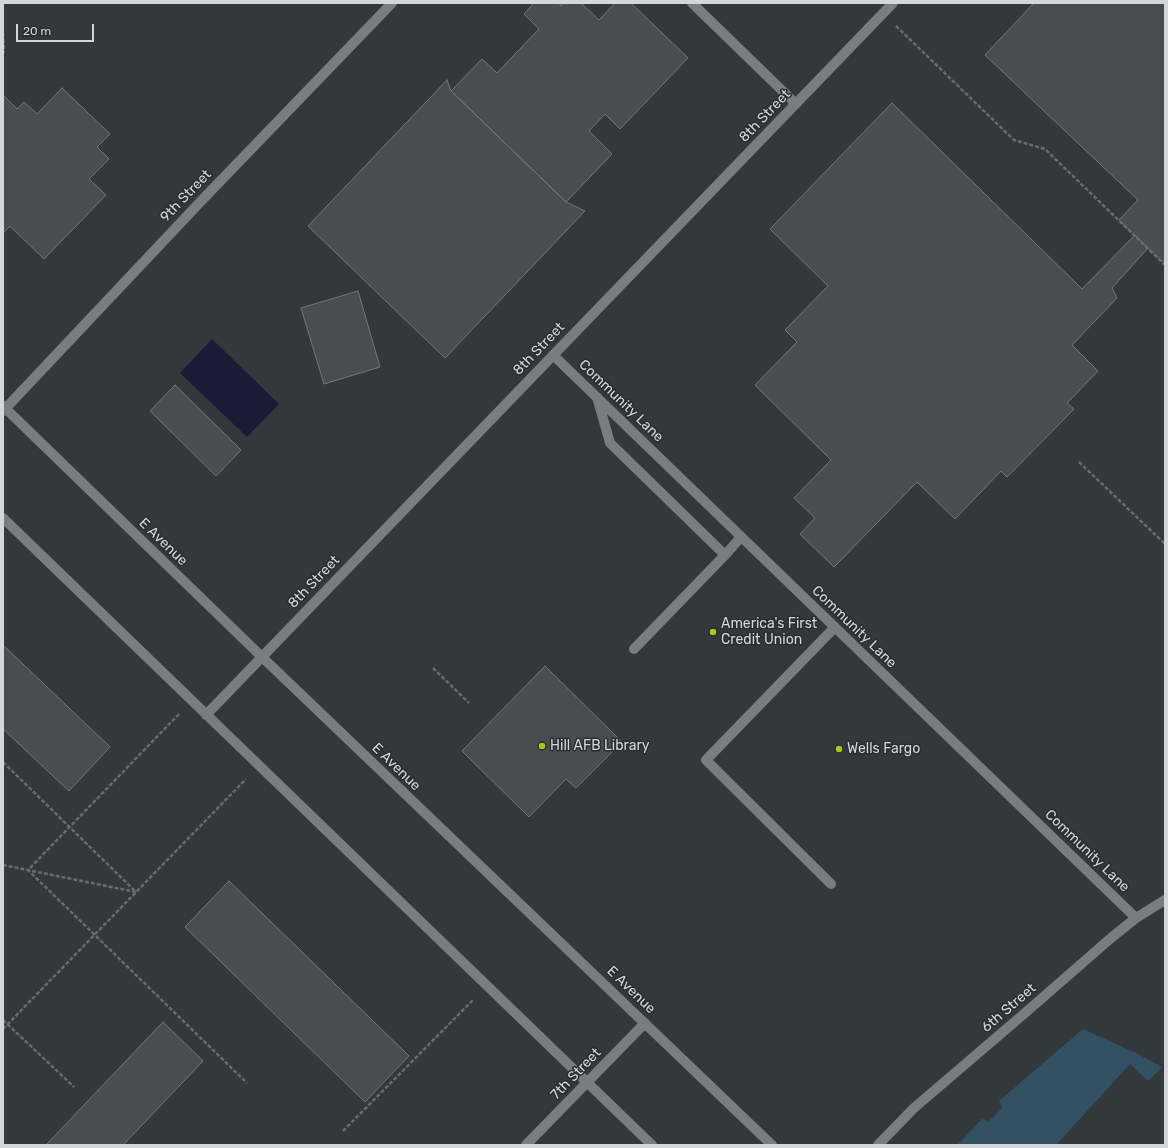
<!DOCTYPE html>
<style>
body{margin:0}
#map{position:relative;width:1168px;height:1148px;overflow:hidden;background:#33383b;font-family:Rubik,sans-serif}
canvas{display:block}
.frame{position:absolute;inset:0;border:4px solid #d4d7d8;pointer-events:none}
.scale{position:absolute;left:16px;top:24px;width:78px;height:18px;box-sizing:border-box;border:2px solid #d4d7d8;border-top:0;padding-left:5px;font-size:12px;line-height:14px;white-space:nowrap;color:#d4d7d8;-webkit-text-stroke:3px #292e31;paint-order:stroke}
</style>
<div id="map">
<canvas width="1168" height="1148"></canvas>
<div class="frame"></div>
<div class="scale">20 m</div>
</div>
<script>
const context = document.querySelector('canvas').getContext('2d');
context.lineJoin = 'round';
function fillPath(path, color) { context.fillStyle = color; context.fill(path, 'evenodd'); }
const toPath = rows => new Path2D(rows.map(r => 'M' + r).join(''));
function trace(path, color, width, dash) { context.strokeStyle = color; context.lineWidth = width; context.lineCap = dash ? 'butt' : 'round'; context.setLineDash(dash || []); context.stroke(path); }
function write(font, color, halo, rows, align = 'center') {
  context.font = font + ' Rubik,sans-serif'; context.lineWidth = 3; context.setLineDash([]); context.textBaseline = 'middle'; context.strokeStyle = halo; context.fillStyle = color; for (const [text, x, y, turn = 0] of rows) {
    context.save(); context.translate(x, y); context.rotate((+turn || 0) * Math.PI / 180); context.textAlign = isNaN(turn) ? turn : align; if (halo) context.strokeText(text, 0, 0); context.fillText(text, 0, 0); context.restore();
  }
}
fillPath(toPath([
 [1083,1029,1136,1053,1162,1067,1148,1081,1130,1064,1056,1145,957,1145,982,1119,989,1121,1002,1108,999,1101]
]), '#325163');
fillPath(toPath([
 [212,339,279,404,247,437,180,373]
]), '#1a1b34');
const building = toPath([
 [534,3,559,3,561,6,564,3,581,3,599,20,615,3,631,3,688,58,620,129,605,114,589,131,612,154,566,202,451,91,482,59,497,73,539,29,524,14,534,3],
 [1034,3,1165,3,1165,264,1119,220,1138,200,985,55,1034,3],
 [447,80,451,91,566,202,585,211,445,358,308,226,447,80],
 [62,88,110,134,97,147,109,159,89,179,106,195,44,259,10,226,3,233,3,95,17,109,24,102,37,114,62,88],
 [892,103,1082,289,1135,235,1148,248,1112,288,1117,298,1072,345,1098,371,1067,403,1074,409,1007,477,1001,471,955,519,917,482,834,567,800,534,815,518,794,498,831,460,755,385,797,342,785,330,828,286,770,229,892,103],
 [358,291,380,367,324,384,301,308,358,291],
 [175,385,241,450,216,476,150,411,175,385],
 [3,645,110,747,69,791,3,729,3,645],
 [545,666,622,742,576,788,566,779,529,817,462,751,545,666],
 [229,881,409,1056,365,1102,185,927,229,881],
 [163,1022,203,1061,123,1145,46,1145,163,1022]
]);
fillPath(building, '#484e4f');
trace(building, '#72787a', 1);
trace(toPath([
 [896,26,1014,140,1045,149,1165,265],
 [3,33,4,51,3,53],
 [1079,462,1165,544],
 [433,668,469,703],
 [179,714,28,870,247,1083],
 [3,762,136,892,3,865],
 [3,1020,74,1087],
 [3,1029,246,779],
 [343,1131,474,999]
]), '#676c6e', 2.5, [4, 2]);
trace(toPath([
 [692,3,796,104],
 [553,355,1136,918],
 [597,397,610,443,725,555,634,649],
 [3,406,262,657,772,1145],
 [3,411,204,198,392,3],
 [3,518,652,1145],
 [725,555,741,537],
 [206,715,893,3],
 [831,884,706,760,835,627],
 [526,1145,645,1023],
 [878,1145,914,1108,1025,1013,1111,938,1136,918,1165,900]
]), '#777d80', 10);
for (const [x, y, r, color] of [
 [713,632,4,"#a9c719"],
 [542,746,4,"#a9c719"],
 [839,749,4,"#a9c719"]
]) { const dot = new Path2D(); dot.arc(x, y, r, 0, 2 * Math.PI); context.fillStyle = color; context.fill(dot); trace(dot, '#292e31', 1.5); }
write('14px', '#d4d7d8', '#292e31', [
 ["8th Street",765,116,-46],
 ["9th Street",186,196,-46],
 ["8th Street",539,349,-46],
 ["Community Lane",621,401,44],
 ["E Avenue",163,542,44],
 ["8th Street",314,582,-46],
 ["Community Lane",854,627,44],
 ["E Avenue",396,767,44],
 ["Community Lane",1087,851,44],
 ["E Avenue",631,990,44],
 ["6th Street",1009,1008,-41],
 ["7th Street",576,1074,-46]
]);
write('14px', '#d4d7d8', '#292e31', [
 ["America's First",721,624],
 ["Credit Union",721,640],
 ["Hill AFB Library",550,746],
 ["Wells Fargo",847,749]
], 'left');
</script>
